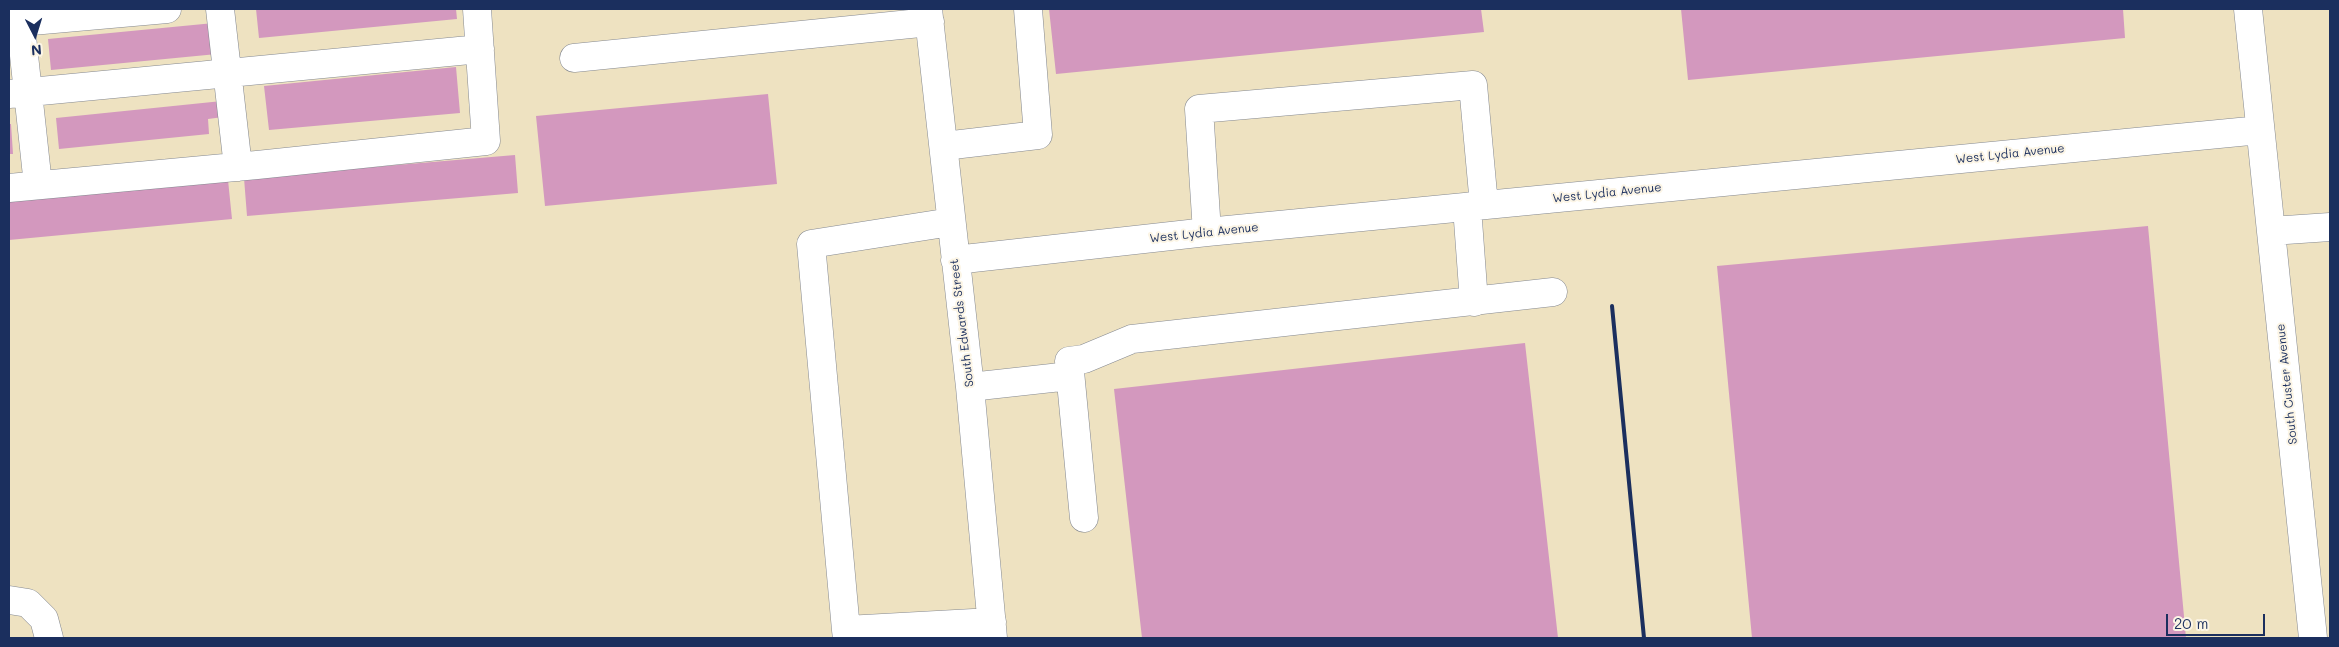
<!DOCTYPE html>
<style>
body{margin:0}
#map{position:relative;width:2339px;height:647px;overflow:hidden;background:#eee2c1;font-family:Mali,sans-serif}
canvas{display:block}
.frame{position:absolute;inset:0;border:10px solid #1b2f5e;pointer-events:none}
.north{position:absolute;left:10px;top:10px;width:50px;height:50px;-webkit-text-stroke:4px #fcf5e5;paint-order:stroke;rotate:175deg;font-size:14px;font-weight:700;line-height:20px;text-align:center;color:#1b2f5e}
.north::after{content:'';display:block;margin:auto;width:18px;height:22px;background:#1b2f5e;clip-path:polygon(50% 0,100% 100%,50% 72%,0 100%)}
.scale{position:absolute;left:2166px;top:614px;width:99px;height:22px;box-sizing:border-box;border:2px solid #1b2f5e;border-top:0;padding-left:6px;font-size:15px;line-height:18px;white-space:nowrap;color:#1b2f5e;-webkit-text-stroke:4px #fcf5e5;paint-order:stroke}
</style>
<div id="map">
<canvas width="2339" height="647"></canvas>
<div class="frame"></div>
<div class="north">N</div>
<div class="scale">20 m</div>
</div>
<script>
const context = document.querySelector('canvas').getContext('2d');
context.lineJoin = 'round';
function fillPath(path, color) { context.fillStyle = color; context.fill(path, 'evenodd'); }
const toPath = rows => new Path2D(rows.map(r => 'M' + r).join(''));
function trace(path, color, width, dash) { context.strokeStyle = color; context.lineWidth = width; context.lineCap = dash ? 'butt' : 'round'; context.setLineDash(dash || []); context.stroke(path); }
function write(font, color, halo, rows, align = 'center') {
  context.font = font + ' Mali,sans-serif'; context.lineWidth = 4; context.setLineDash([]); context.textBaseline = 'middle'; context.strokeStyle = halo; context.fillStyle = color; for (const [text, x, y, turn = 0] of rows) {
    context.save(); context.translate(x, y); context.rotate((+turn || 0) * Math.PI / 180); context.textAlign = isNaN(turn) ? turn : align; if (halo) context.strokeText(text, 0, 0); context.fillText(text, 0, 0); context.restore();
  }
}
fillPath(toPath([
 [256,9,456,9,457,19,259,38],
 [1049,9,1481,9,1484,32,1056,74],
 [1681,9,2123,9,2125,38,1688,80],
 [214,23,217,54,51,70,48,39],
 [456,67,460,113,269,130,264,86],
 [768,94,777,184,545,206,536,116],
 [222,101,223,117,208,119,209,134,59,149,56,118],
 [9,124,11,124,13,154,9,154],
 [515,155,518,193,247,216,244,178],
 [228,180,232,219,9,240,9,201],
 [2148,226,2186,638,1752,638,1717,266],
 [1525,343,1558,638,1142,638,1114,389]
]), '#d398be');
const minor = toPath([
 [19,9,38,185],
 [220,9,238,167],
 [928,9,970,387,993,638],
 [2248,9,2313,638],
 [9,23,167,9],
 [574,58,930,22],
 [9,94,480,49],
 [944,146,1038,135,1028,9],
 [9,188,257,165,486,141,477,9],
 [1467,207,1474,302],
 [2271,231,2330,227],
 [1207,232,1199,109,1473,85,1484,205],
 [955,260,1207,232,2260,130],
 [970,387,1070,376],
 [1084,518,1069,361,1084,359,1132,339,1553,292],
 [9,600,28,603,44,619,49,638],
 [846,630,811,244,951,222],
 [847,638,846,630,992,622]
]);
trace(minor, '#848890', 29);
trace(minor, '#fff', 28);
trace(toPath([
 [1612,306,1644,638]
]), '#1b2f5e', 4);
write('12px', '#1b2f5e', '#fcf5e5', [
 ["West Lydia Avenue",2010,154,-6],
 ["West Lydia Avenue",1607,193,-6],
 ["West Lydia Avenue",1204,233,-6],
 ["South Edwards Street",962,323,-97],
 ["South Custer Avenue",2287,384,-96]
]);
</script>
